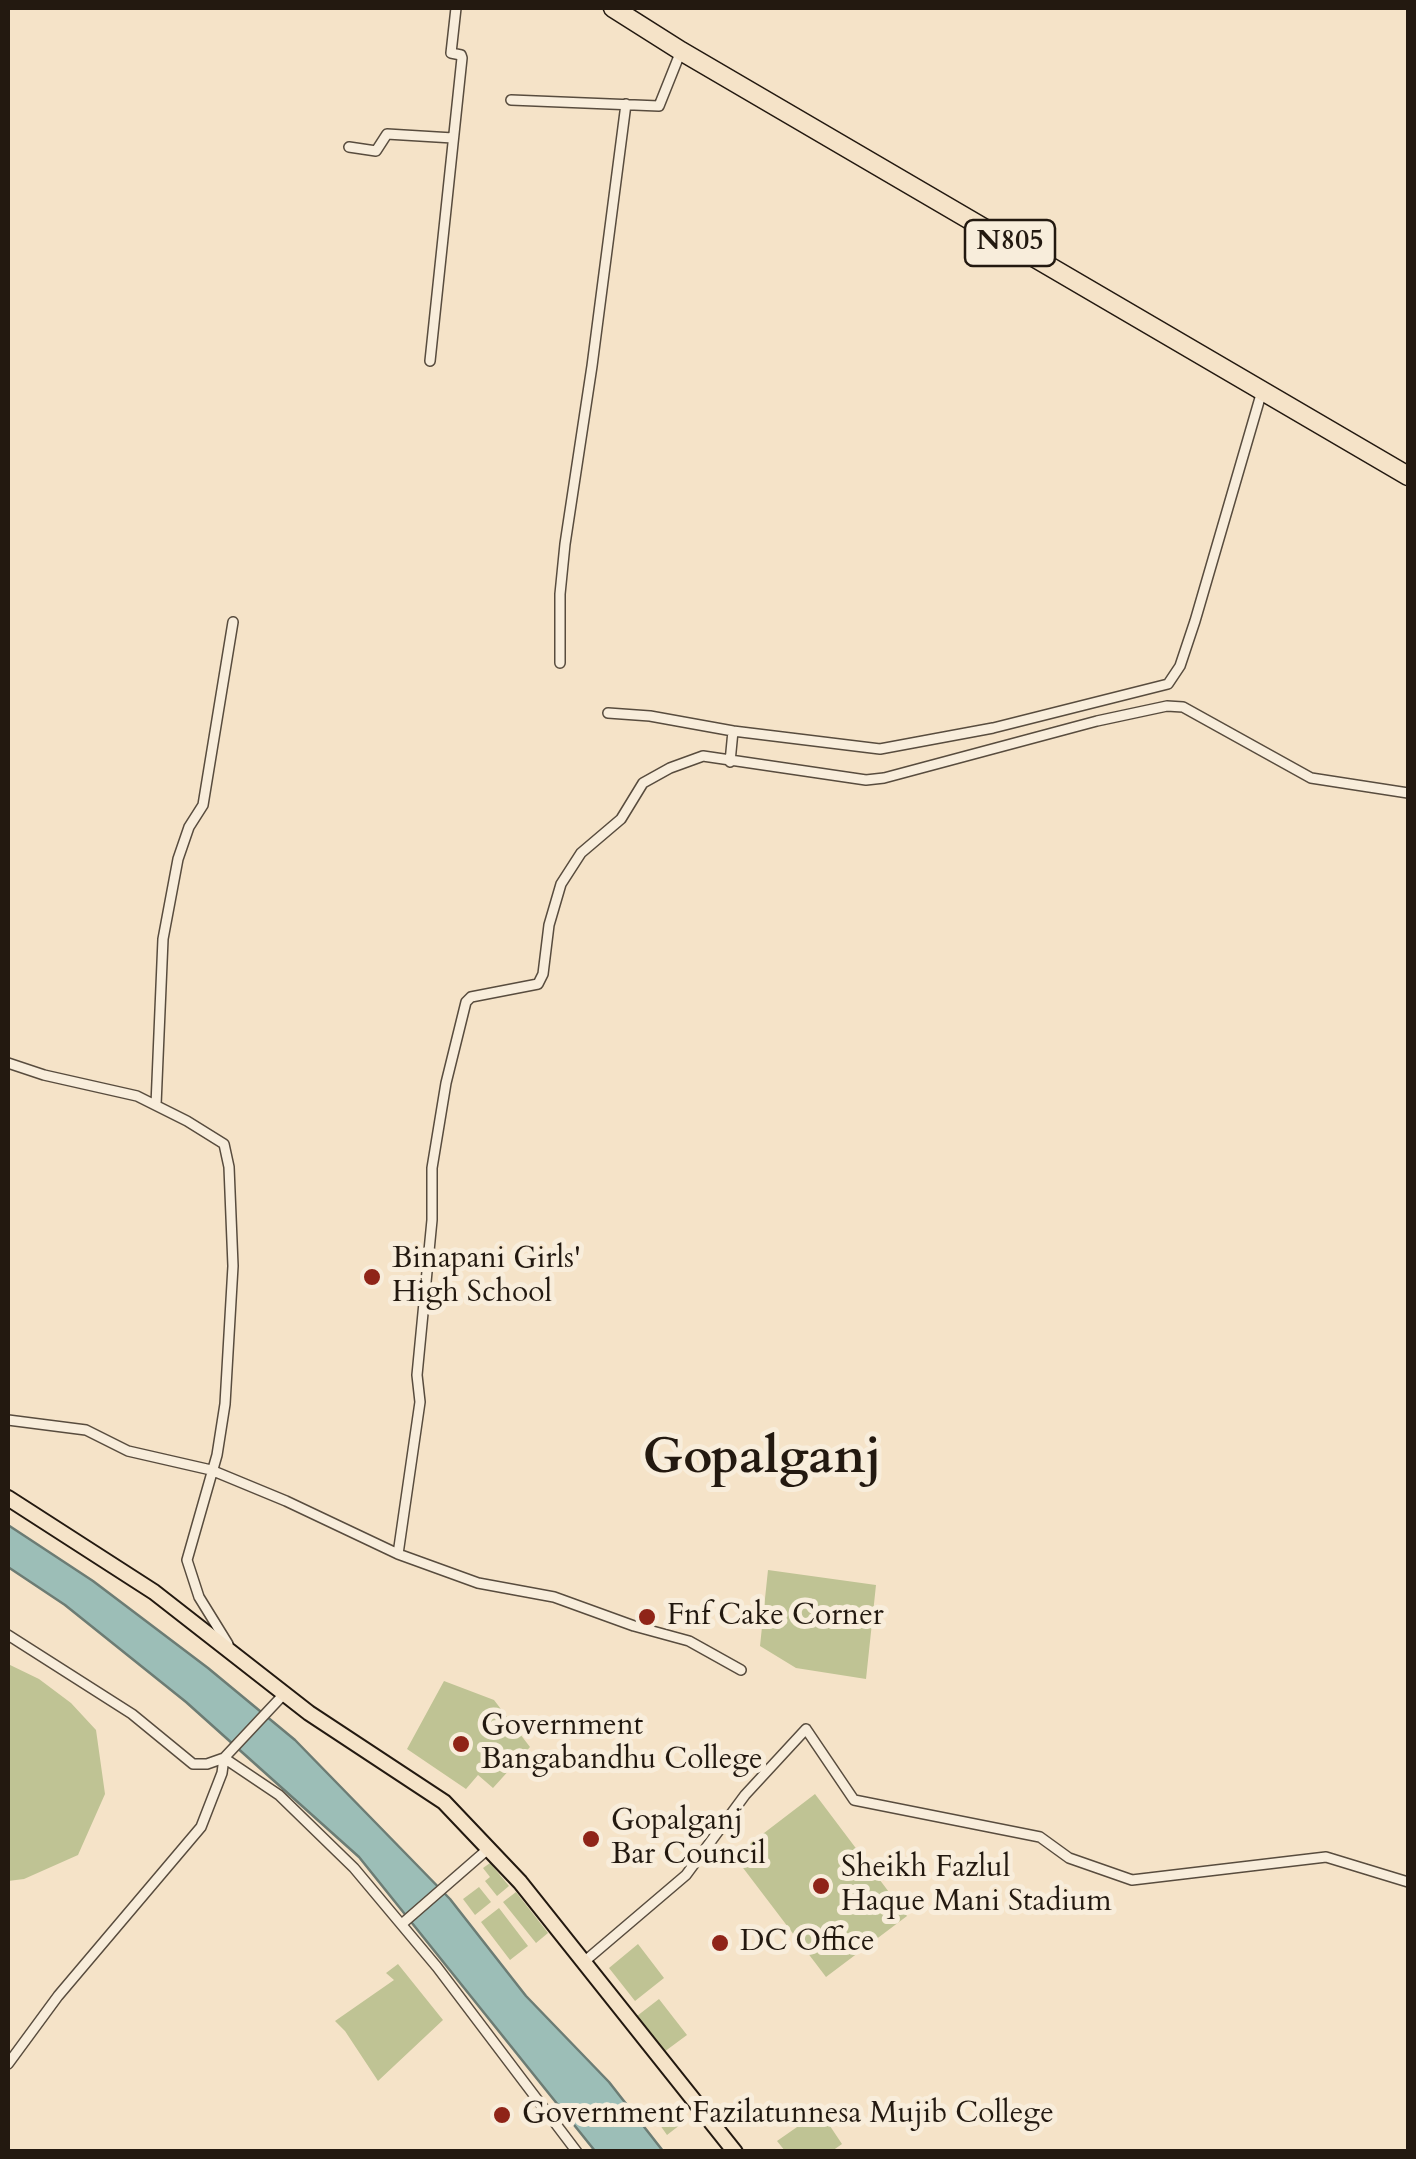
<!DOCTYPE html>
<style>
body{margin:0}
#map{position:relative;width:1416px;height:2159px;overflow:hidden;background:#f5e3c8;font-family:Cardo,serif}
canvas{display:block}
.frame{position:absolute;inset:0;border:10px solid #231910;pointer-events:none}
</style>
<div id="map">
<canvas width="1416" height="2159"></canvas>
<div class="frame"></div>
</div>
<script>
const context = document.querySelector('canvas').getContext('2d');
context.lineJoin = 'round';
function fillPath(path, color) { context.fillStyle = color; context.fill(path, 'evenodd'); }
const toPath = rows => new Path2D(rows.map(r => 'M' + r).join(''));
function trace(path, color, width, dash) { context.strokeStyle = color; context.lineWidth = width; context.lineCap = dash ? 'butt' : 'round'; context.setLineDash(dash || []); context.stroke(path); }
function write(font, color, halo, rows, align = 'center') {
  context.font = font + ' Cardo,serif'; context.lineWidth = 10; context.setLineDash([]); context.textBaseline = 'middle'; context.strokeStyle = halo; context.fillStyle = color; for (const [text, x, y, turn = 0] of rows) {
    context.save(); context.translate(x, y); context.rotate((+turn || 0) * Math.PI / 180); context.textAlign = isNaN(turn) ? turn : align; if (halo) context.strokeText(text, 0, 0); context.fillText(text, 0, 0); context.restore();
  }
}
fillPath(toPath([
 [768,1570,876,1585,866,1679,796,1668,760,1646],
 [8,1664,39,1679,71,1703,96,1730,105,1794,78,1855,24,1879,8,1881],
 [444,1681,494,1700,530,1747,493,1788,478,1775,466,1789,407,1749],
 [815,1794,907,1916,826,1977,734,1856],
 [490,1863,509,1886,497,1896,485,1881,490,1877,483,1868],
 [479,1887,491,1902,475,1915,463,1899],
 [516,1892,548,1933,536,1943,503,1902],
 [499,1908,528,1946,510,1960,481,1922],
 [638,1944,664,1978,635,2001,609,1968],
 [398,1964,443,2020,378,2081,345,2031,335,2021,394,1980,386,1973],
 [659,1999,687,2035,664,2052,637,2016],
 [673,2105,685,2121,667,2135,655,2118],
 [820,2111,842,2144,832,2151,785,2151,777,2141]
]), '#bfc394');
const water = toPath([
 [8,1525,93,1581,208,1668,295,1740,450,1899,526,1996,609,2082,663,2151,595,2151,359,1857,186,1702,65,1605,8,1567,8,1525]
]);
fillPath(water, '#9cbeb7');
trace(water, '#6c7c74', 2.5);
const street = toPath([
 [511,100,659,106,681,51],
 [349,147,376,151,387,134,453,138],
 [430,361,462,58,461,55,451,53,456,8],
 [560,663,560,594,565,544,592,366,626,104],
 [608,713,650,716,733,731],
 [730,762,733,731,880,749,993,728,1168,684,1180,666,1195,621,1262,391],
 [8,1063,44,1075,137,1096,187,1121,224,1144,229,1167,233,1266,225,1404,217,1455,187,1560,199,1597,228,1644],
 [156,1105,163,939,178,859,189,827,203,805,233,622],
 [8,1420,86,1430,128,1451,211,1470,286,1501,398,1554,478,1583,554,1597,634,1626,689,1641,741,1670],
 [398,1554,420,1402,417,1375,432,1220,432,1168,446,1083,466,1002,471,997,538,984,543,974,549,925,561,884,581,853,621,819,643,783,670,768,703,756,866,780,884,778,1097,721,1167,706,1183,707,1311,778,1408,793],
 [8,1635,132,1714,193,1764,207,1764,224,1758,284,1694],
 [224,1758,279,1795,354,1868,437,1967,577,2152],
 [403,1923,488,1849],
 [585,1961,686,1875,745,1795,806,1729,854,1800,1040,1837,1069,1858,1132,1880,1326,1857,1408,1882],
 [8,2064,58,1996,201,1827,222,1773,224,1758]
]);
const primary = toPath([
 [8,1498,154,1592,309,1713,444,1802,520,1882,735,2152]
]);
const highway = toPath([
 [613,8,681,51,1408,476]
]);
trace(street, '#584c3e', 12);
trace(primary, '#231910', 18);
trace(highway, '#231910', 21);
trace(street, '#f8eddb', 9);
trace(primary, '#f5e3c8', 14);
trace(highway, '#f5e3c8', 18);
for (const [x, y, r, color] of [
 [372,1277,10,"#8f2418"],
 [647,1617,10,"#8f2418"],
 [461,1744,10,"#8f2418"],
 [591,1839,10,"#8f2418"],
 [821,1886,10,"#8f2418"],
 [720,1943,10,"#8f2418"],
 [502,2115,10,"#8f2418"]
]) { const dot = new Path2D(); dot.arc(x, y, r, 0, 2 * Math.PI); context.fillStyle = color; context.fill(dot); trace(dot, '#f8eddb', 4); }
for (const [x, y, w] of [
 [1010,243,90]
]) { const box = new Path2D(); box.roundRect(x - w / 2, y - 23, w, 46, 8); context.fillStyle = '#f8eddb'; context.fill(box); trace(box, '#231910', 2.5); }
write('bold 28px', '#231910', null, [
 ["N805",1010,243]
]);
write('30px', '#231910', '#f8eddb', [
 ["Binapani Girls'",392,1260],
 ["High School",392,1294],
 ["Fnf Cake Corner",667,1617],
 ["Government",481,1727],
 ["Bangabandhu College",481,1761],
 ["Gopalganj",611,1822],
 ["Bar Council",611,1856],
 ["Sheikh Fazlul",841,1869],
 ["Haque Mani Stadium",841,1903],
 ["DC Office",740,1943],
 ["Government Fazilatunnesa Mujib College",522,2115]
], 'left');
write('bold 50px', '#231910', '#f8eddb', [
 ["Gopalganj",762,1460]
]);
</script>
